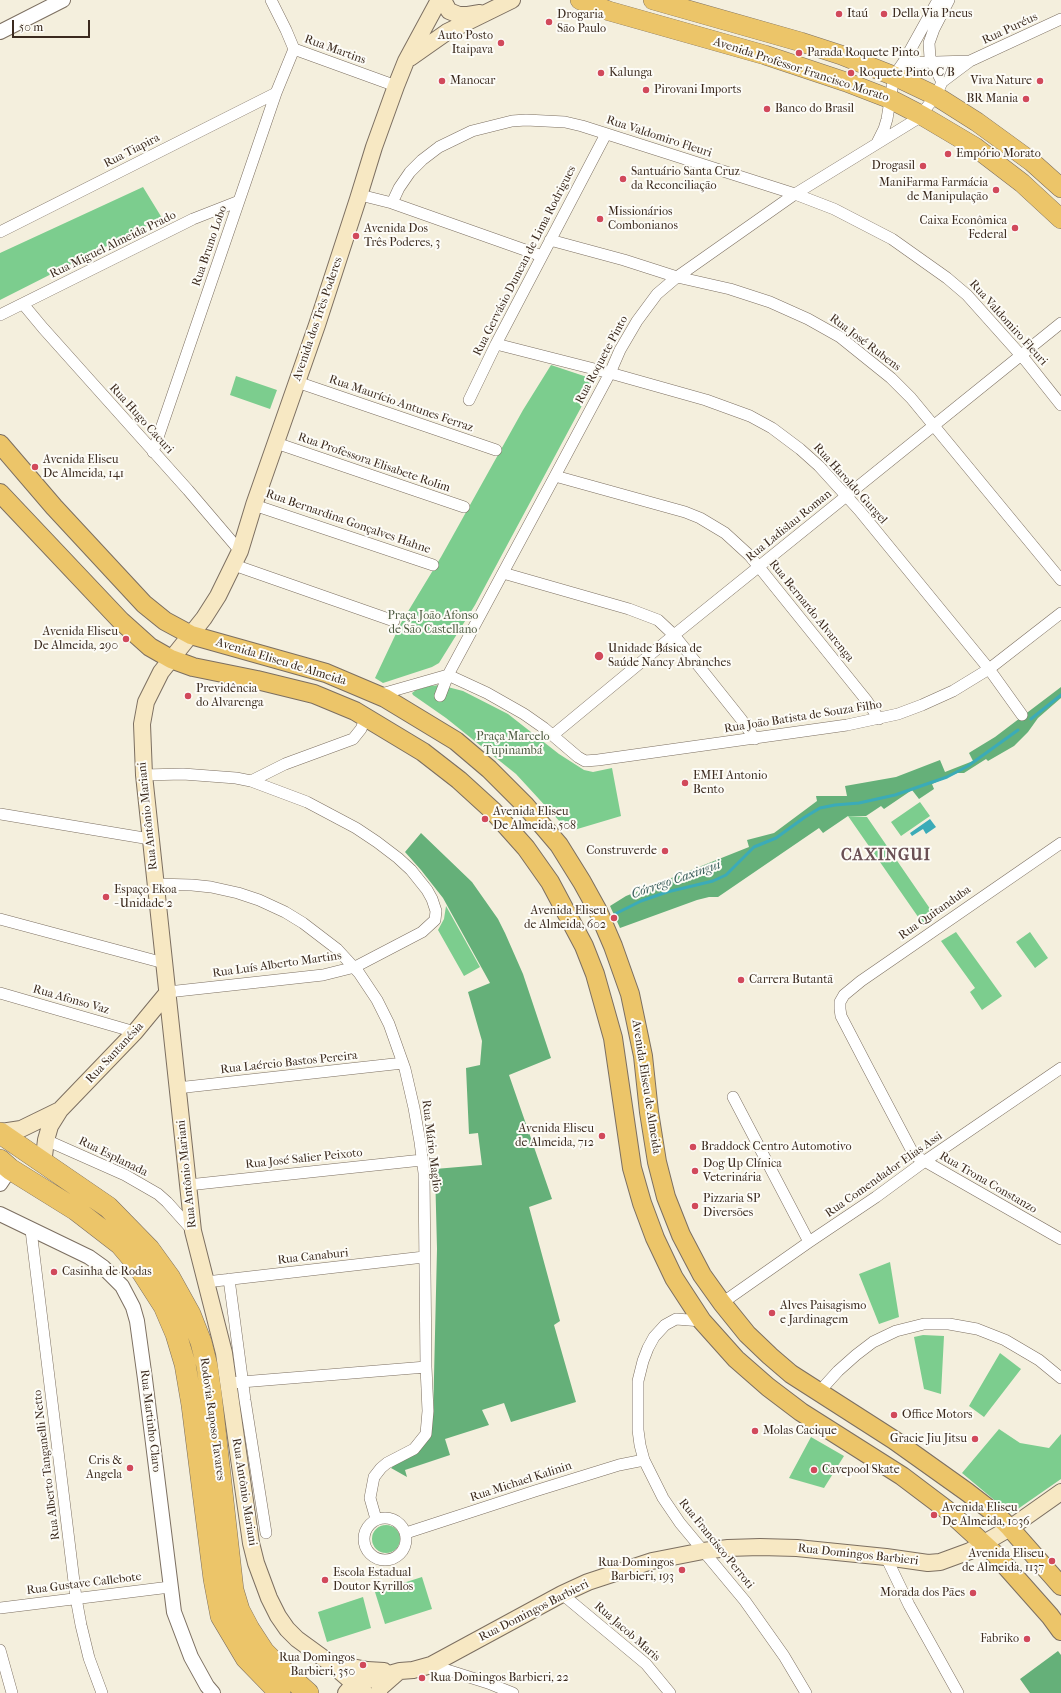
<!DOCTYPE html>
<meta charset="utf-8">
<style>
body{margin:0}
#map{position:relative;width:1061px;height:1693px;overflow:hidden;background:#f4efdd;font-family:"IM FELL French Canon",serif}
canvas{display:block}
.scale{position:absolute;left:12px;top:20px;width:78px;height:18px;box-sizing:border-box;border:2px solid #3b2a1e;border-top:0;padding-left:5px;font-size:12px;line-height:14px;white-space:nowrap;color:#3b2a1e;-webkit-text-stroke:3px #fdfcf7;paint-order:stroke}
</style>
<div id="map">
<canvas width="1061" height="1693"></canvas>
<div class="scale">50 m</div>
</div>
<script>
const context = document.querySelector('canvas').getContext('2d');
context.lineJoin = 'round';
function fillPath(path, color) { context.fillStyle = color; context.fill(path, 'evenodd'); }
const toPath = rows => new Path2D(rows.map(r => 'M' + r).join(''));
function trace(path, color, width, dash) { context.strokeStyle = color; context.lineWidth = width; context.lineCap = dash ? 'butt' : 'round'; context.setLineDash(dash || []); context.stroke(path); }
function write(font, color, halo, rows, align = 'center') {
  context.font = font + ' "IM FELL French Canon",serif'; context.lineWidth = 4; context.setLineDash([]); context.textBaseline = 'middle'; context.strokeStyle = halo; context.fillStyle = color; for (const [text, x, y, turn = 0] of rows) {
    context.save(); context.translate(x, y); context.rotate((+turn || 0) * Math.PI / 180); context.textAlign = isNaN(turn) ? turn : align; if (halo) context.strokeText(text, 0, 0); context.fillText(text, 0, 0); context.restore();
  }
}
fillPath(toPath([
 [143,187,162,218,0,300,0,253],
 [551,365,593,379,592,387,475,605,439,663,432,667,383,683,375,678,401,623,441,557,523,410],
 [236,376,277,390,270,409,230,395],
 [440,685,463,691,508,714,559,754,584,770,593,772,612,768,621,816,574,830,562,824,516,774,446,718,413,695,412,693,416,690,430,686],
 [920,802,930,816,901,836,891,822],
 [848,816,867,817,935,916,923,924],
 [446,906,480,967,464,976,438,930,444,919],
 [956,932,1002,996,982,1010,970,992,975,988,941,941],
 [1030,932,1048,958,1035,968,1016,942],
 [890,1262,899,1317,879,1324,859,1274],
 [923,1335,944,1336,941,1394,924,1389,914,1337],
 [1000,1353,1021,1369,984,1417,969,1406],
 [999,1429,1020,1443,1049,1448,1061,1434,1061,1479,1012,1513,1005,1509,962,1473],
 [811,1437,844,1456,824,1488,789,1478],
 '372 1539a14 14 0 1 1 28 0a14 14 0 1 1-28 0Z',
 [422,1577,432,1609,385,1624,375,1592],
 [363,1597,371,1628,327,1642,318,1612]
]), '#7ccd8e');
fillPath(toPath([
 [1061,687,1061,698,1038,718,1028,732,1014,746,988,761,986,759,964,773,957,773,932,784,934,789,919,799,912,790,884,809,881,806,866,816,848,816,823,833,819,828,718,897,709,897,697,900,620,928,610,906,626,896,749,847,747,840,774,833,817,801,816,796,847,796,845,786,896,777,940,760,945,772,973,761,969,753,972,751,995,737],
 [421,833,472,882,498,919,505,933,523,974,551,1058,509,1075,552,1199,529,1207,560,1321,554,1325,576,1402,511,1422,504,1403,482,1410,489,1425,445,1439,450,1455,405,1470,407,1477,391,1468,428,1438,433,1419,437,1249,435,1169,482,1165,478,1133,469,1134,466,1068,480,1065,482,1041,468,992,490,983,443,898,421,870,405,852],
 [1058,1651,1061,1655,1061,1693,1030,1693,1020,1679]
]), '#65b079');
fillPath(toPath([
 [930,819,936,827,926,834,923,829,912,836,910,833]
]), '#3babb8');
trace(toPath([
 [1031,719,1061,695],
 [615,914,641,901,667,892,713,881,726,875,754,847,776,838,805,817,820,808,835,805,859,803,895,795,947,777,968,766,1018,730]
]), '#3babb8', 3);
const minor = toPath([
 [271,0,286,30,294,49,396,86],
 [903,63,938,0],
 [942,82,930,58,929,43,934,29,949,0],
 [877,143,884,129,887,119,894,76,903,63,970,61],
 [360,195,392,203,542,256],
 [392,203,399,188,410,172,422,160,439,147,472,131,512,121,526,120,565,122,582,126,795,194,834,209,892,239,947,278,967,295,1026,361,1061,405],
 [0,232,276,93],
 [550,240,624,260,677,277,730,289,770,302,808,319,840,337,891,378,911,398,1061,580],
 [23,304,43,328,188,490,240,551],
 [0,315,193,219,239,201],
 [496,344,610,373,706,400,750,416,772,428,800,449,819,466,859,510,989,669,1022,715],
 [297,382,496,450],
 [469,400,496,344,606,134],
 [276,443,464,507],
 [153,452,276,93,294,49],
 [555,476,685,512,700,518,725,533,749,555,759,567,867,701,879,719],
 [254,505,433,565],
 [234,565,394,621],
 [503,573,629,609,658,620,674,635,741,719,755,739],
 [378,695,448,675,487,693,524,714,544,728,578,757,585,761,598,760,847,725,898,714,922,705,953,691,989,669,1061,613],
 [440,696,448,675,555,476,610,373,620,350,637,321,657,294,677,277,795,194,917,119,936,96,942,82,970,61,1061,19],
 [553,735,674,635,1061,323],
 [144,775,183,774,236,778,251,781,307,802,356,828,377,842,398,858,411,870,427,890,432,899,436,911,435,920,422,932,355,967,323,975,168,992],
 [251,781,285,764,353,739,361,729,366,717],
 [0,814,150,839],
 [1061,843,861,981,844,995,840,1002,840,1009,841,1016,867,1066,914,1155,1061,1239],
 [155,884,192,885,211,887,238,893,259,900,285,912,303,923,337,949,359,973,377,1000,389,1024,405,1069,414,1108,420,1142,424,1173,426,1367,229,1383],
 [0,919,164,963],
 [0,993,135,1032],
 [177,1088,403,1063],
 [733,1097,809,1242],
 [46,1140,125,1175,158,1194,167,1202,193,1231],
 [188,1185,422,1160],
 [31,1230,76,1598,81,1625,89,1658,102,1693],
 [229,1279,245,1400,266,1533],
 [206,1282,424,1257],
 [722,1303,809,1242,876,1197,925,1161,1061,1068],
 [702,1321,676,1319,665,1325,654,1337,648,1348,643,1361,638,1381,638,1430,640,1445,644,1460,663,1498,680,1523,745,1601,784,1656,806,1693],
 [819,1392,838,1371,856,1355,873,1342,896,1331,924,1324,949,1324,977,1329,1005,1340,1039,1360,1061,1378],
 '364 1539a21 21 0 1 1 42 0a21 21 0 1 1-42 0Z',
 [376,1519,370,1498,374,1477,381,1468,387,1463,414,1449,426,1434,428,1411,426,1367],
 [406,1533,535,1491,619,1465,644,1460],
 [886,1557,909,1605,958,1693],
 [562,1594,646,1664,670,1693],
 [0,1608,170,1587],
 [0,1650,12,1693],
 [431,1665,488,1683,513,1693]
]);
const tertiary = toPath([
 [0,32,63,0],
 [0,1184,10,1169],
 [0,1214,89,1257,103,1267,122,1286,133,1307,137,1321,145,1379,174,1612,191,1657,207,1686,213,1693]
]);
const secondary = toPath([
 [443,0,449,11,459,15,468,15,480,13],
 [410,58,447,32,512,0],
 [0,1132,21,1129,60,1110],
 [43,1164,46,1140,50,1126,60,1110,135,1032,168,992],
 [332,1663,367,1670,384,1671],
 [346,1693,354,1684,400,1671,413,1670,431,1665,562,1594,588,1582,652,1561,703,1551,728,1548,760,1547,797,1548,886,1557,928,1563,940,1562,970,1551,984,1543,1010,1528,1061,1492],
 [365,1693,330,1663,297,1639,287,1629,278,1616,269,1598,256,1563,251,1543,224,1353,193,1231,144,775,142,724,146,702,161,672,204,618,218,596,240,551,254,505,317,325,358,199,374,147,396,86,406,61,439,0],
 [378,1693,381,1687,397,1673]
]);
const primary = toPath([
 [0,444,54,507,144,604,165,621,191,635,326,673,385,698,456,741,489,769,525,805,559,845,582,882,598,911,613,946,630,994,643,1056,649,1112,657,1162,666,1197,681,1235,702,1275,722,1303,747,1334,770,1356,791,1374,894,1440,967,1492,998,1516,1010,1528,1061,1586],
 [0,493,121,621,150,647,171,659,193,667,257,680,314,694,355,711,423,752,459,780,493,811,526,848,550,882,584,946,595,974,613,1038,632,1168,642,1203,655,1238,674,1278,702,1321,736,1359,768,1387,801,1412,902,1476,947,1510,995,1554,1050,1616,1061,1631]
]);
const trunk = toPath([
 [580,0,609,11,765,55,846,82,890,99,921,115,975,147,1022,183,1061,219],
 [653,0,801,42,841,55,894,76,936,96,977,122,1032,162,1061,188]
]);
const motorway = toPath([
 [0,1133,108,1207,149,1249,170,1278,190,1314,201,1342,207,1366,211,1394,233,1590,239,1610,249,1629,264,1652,281,1669,308,1693],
 [0,1160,10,1169,76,1210,120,1244,137,1264,164,1306,176,1334,185,1364,192,1405,214,1579,221,1616,246,1658,280,1693]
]);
trace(minor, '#7c6f61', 12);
trace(tertiary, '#7c6f61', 16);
trace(secondary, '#7c6f61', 18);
trace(primary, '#7c6f61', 20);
trace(trunk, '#7c6f61', 20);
trace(motorway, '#7c6f61', 22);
trace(minor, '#fff', 11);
trace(tertiary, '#fff', 14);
trace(secondary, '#f7e8c3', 16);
trace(primary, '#ecc569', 18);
trace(trunk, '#ecc569', 19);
trace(motorway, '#ecc569', 21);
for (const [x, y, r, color] of [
 [839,14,4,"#d1495b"],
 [884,14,4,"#d1495b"],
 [549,22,4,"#d1495b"],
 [501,43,4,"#d1495b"],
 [799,53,4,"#d1495b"],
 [601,73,4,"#d1495b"],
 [851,73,4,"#d1495b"],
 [442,81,4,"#d1495b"],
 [1040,81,4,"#d1495b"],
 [646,90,4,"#d1495b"],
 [1026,99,4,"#d1495b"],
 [767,109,4,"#d1495b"],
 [948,154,4,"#d1495b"],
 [923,166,4,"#d1495b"],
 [623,179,4,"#d1495b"],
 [996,190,4,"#d1495b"],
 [600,219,4,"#d1495b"],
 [1015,228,4,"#d1495b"],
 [356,236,4,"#d1495b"],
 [35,467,4,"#d1495b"],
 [126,639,4,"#d1495b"],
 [599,656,5,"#d1495b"],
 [188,696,4,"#d1495b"],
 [685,783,4,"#d1495b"],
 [485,819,4,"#d1495b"],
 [665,851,4,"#d1495b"],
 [106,897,4,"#d1495b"],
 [614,918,4,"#d1495b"],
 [741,980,4,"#d1495b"],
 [602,1136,4,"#d1495b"],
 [693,1147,4,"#d1495b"],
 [695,1171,4,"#d1495b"],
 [695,1206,4,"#d1495b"],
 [54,1272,4,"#d1495b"],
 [772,1313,4,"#d1495b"],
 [894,1415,4,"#d1495b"],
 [755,1431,4,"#d1495b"],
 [975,1439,4,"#d1495b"],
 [130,1468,4,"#d1495b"],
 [814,1470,4,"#d1495b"],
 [934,1515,4,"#d1495b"],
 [1052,1561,4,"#d1495b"],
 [682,1570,4,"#d1495b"],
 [325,1580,4,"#d1495b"],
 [973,1593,4,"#d1495b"],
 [1027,1639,4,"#d1495b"],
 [363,1665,4,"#d1495b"],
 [422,1678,4,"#d1495b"]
]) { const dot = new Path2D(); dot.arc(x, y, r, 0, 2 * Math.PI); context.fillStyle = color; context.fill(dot); trace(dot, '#fdfcf7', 1.5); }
write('12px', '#3b2a1e', '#fdfcf7', [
 ["Itaú",847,14],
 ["Della Via Pneus",892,14],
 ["Drogaria",557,15],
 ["São Paulo",557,29],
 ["Auto Posto",493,36,"right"],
 ["Itaipava",493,50,"right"],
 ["Parada Roquete Pinto",807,53],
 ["Kalunga",609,73],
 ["Roquete Pinto C/B",859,73],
 ["Manocar",450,81],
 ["Viva Nature",1032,81,"right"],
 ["Pirovani Imports",654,90],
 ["BR Mania",1018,99,"right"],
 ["Banco do Brasil",775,109],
 ["Empório Morato",956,154],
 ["Drogasil",915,166,"right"],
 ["Santuário Santa Cruz",631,172],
 ["da Reconciliação",631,186],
 ["ManiFarma Farmácia",988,183,"right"],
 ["de Manipulação",988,197,"right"],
 ["Missionários",608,212],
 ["Combonianos",608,226],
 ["Caixa Econômica",1007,221,"right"],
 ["Federal",1007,235,"right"],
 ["Avenida Dos",364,229],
 ["Três Poderes, 3",364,243],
 ["Avenida Eliseu",43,460],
 ["De Almeida, 141",43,474],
 ["Avenida Eliseu",118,632,"right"],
 ["De Almeida, 290",118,646,"right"],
 ["Unidade Básica de",608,649],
 ["Saúde Nancy Abranches",608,663],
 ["Previdência",196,689],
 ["do Alvarenga",196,703],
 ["EMEI Antonio",693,776],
 ["Bento",693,790],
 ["Avenida Eliseu",493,812],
 ["De Almeida, 508",493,826],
 ["Construverde",657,851,"right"],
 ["Espaço Ekoa",114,890],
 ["- Unidade 2",114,904],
 ["Avenida Eliseu",606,911,"right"],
 ["de Almeida, 602",606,925,"right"],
 ["Carrera Butantã",749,980],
 ["Avenida Eliseu",594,1129,"right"],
 ["de Almeida, 712",594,1143,"right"],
 ["Braddock Centro Automotivo",701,1147],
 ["Dog Up Clínica",703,1164],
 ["Veterinária",703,1178],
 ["Pizzaria SP",703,1199],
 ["Diversões",703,1213],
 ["Casinha de Rodas",62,1272],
 ["Alves Paisagismo",780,1306],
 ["e Jardinagem",780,1320],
 ["Office Motors",902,1415],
 ["Molas Cacique",763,1431],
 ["Gracie Jiu Jitsu",967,1439,"right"],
 ["Cris &",122,1461,"right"],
 ["Angela",122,1475,"right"],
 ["Cavepool Skate",822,1470],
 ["Avenida Eliseu",942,1508],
 ["De Almeida, 1036",942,1522],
 ["Avenida Eliseu",1044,1554,"right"],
 ["de Almeida, 1137",1044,1568,"right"],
 ["Rua Domingos",674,1563,"right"],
 ["Barbieri, 193",674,1577,"right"],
 ["Escola Estadual",333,1573],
 ["Doutor Kyrillos",333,1587],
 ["Morada dos Pães",965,1593,"right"],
 ["Fabriko",1019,1639,"right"],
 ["Rua Domingos",355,1658,"right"],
 ["Barbieri, 350",355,1672,"right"],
 ["Rua Domingos Barbieri, 22",430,1678]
], 'left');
write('12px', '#3b2a1e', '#fdfcf7', [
 ["Rua Puréus",1010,29,-25],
 ["Rua Martins",335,50,20],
 ["Avenida Professor Francisco Morato",801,70,18],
 ["Rua Valdomiro Fleuri",659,137,18],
 ["Rua Tiapira",132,151,-27],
 ["Rua Miguel Almeida Prado",113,245,-26],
 ["Rua Bruno Lobo",210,246,-71],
 ["Rua Gervásio Duncan de Lima Rodrigues",525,261,-63],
 ["Avenida dos Três Poderes",318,319,-71],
 ["Rua Valdomiro Fleuri",1008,323,48],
 ["Rua José Rubens",865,343,37],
 ["Rua Roquete Pinto",602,360,-62],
 ["Rua Maurício Antunes Ferraz",401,404,19],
 ["Rua Hugo Cacuri",141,419,48],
 ["Rua Professora Elisabete Rolim",374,463,19],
 ["Rua Haroldo Gurgel",850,484,48],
 ["Rua Bernardina Gonçalves Hahne",348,522,19],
 ["Rua Ladislau Roman",789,526,-39],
 ["Rua Bernardo Alvarenga",811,611,51],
 ["Avenida Eliseu de Almeida",281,662,17],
 ["Rua João Batista de Souza Filho",803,717,-9],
 ["Rua Antônio Mariani",148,816,-96],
 ["Rua Quitanduba",935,913,-35],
 ["Rua Luís Alberto Martins",277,965,-8],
 ["Rua Afonso Vaz",71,1000,16],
 ["Rua Santanésia",115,1053,-47],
 ["Rua Laércio Bastos Pereira",289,1063,-6],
 ["Avenida Eliseu de Almeida",646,1087,81],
 ["Rua Mário Maglio",431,1146,83],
 ["Rua Esplanada",113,1157,26],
 ["Rua José Salier Peixoto",304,1159,-6],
 ["Rua Antônio Mariani",187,1174,-96],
 ["Rua Comendador Elias Assi",884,1175,-35],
 ["Rua Trona Constanzo",988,1183,30],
 ["Rua Canaburi",313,1257,-6],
 ["Rodovia Raposo Tavares",212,1419,82],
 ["Rua Martinho Claro",150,1421,83],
 ["Rua Alberto Tanganelli Netto",47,1465,-97],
 ["Rua Michael Kalinin",521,1482,-18],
 ["Rua Antônio Mariani",244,1492,81],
 ["Rua Francisco Perroti",716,1544,51],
 ["Rua Domingos Barbieri",858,1555,6],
 ["Rua Gustave Callebote",84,1584,-7],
 ["Rua Domingos Barbieri",534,1611,-27],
 ["Rua Jacob Maris",627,1632,41]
]);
write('12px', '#4e5b40', '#fdfcf7', [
 ["Praça João Afonso",433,616],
 ["de São Castellano",433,630],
 ["Praça Marcelo",513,737],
 ["Tupinambá",513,751]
]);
write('italic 13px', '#3b5e5c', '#fdfcf7', [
 ["Córrego Caxingui",676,880,-19]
]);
context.letterSpacing = '1px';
write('bold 16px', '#6a5054', '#fdfcf7', [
 ["CAXINGUI",886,856]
]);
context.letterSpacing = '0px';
</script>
